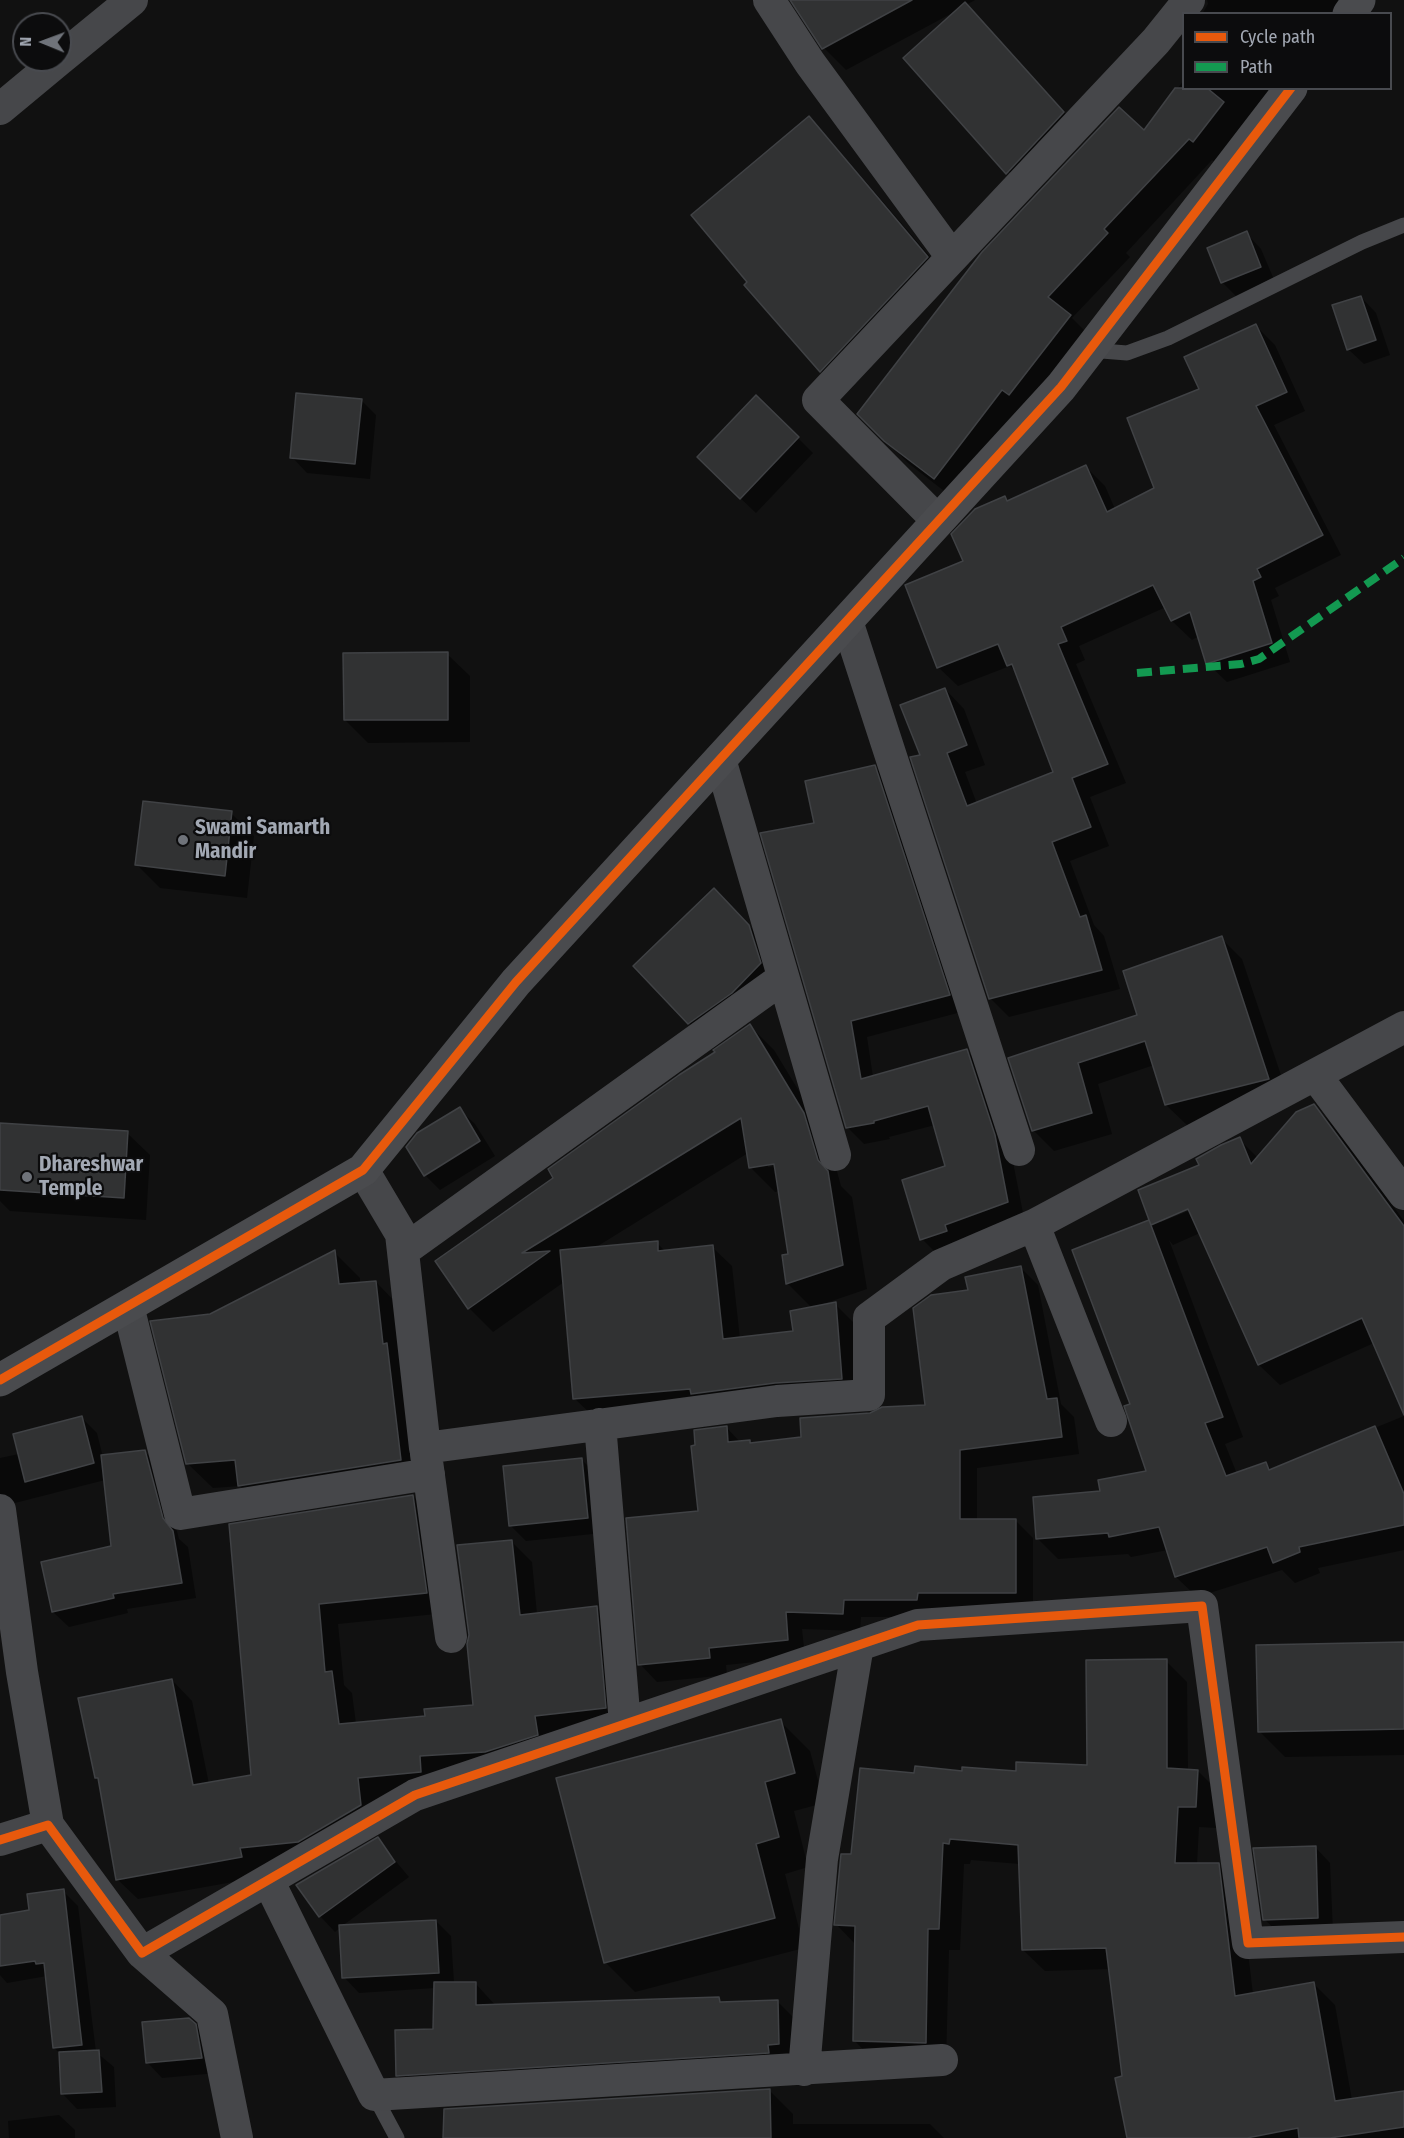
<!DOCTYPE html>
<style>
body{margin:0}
#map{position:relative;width:1404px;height:2138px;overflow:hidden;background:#111;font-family:"Fira Sans Condensed",sans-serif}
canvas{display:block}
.legend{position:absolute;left:1182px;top:12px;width:210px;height:78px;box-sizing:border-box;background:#0c0c0d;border:2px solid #484a4f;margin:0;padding:8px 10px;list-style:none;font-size:18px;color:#a2a8b3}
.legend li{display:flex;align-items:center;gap:12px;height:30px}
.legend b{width:30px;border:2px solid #484a4f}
.north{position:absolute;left:12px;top:12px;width:60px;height:60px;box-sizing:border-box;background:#0c0c0d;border:2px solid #484a4f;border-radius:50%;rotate:271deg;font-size:16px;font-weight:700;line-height:24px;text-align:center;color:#a2a8b3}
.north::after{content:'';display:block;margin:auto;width:21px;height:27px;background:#6f737a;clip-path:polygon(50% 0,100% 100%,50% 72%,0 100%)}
</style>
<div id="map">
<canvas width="1404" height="2138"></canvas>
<ul class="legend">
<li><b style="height:8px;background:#e8590c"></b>Cycle path</li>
<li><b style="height:8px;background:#139951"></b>Path</li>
</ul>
<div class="north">N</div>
</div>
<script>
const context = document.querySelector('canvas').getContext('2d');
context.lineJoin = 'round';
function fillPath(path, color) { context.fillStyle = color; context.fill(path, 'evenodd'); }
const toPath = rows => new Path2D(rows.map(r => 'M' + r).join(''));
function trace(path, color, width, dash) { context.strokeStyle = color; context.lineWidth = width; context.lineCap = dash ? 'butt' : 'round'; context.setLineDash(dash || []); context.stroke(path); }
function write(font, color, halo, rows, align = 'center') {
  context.font = font + ' "Fira Sans Condensed",sans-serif'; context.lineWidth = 4.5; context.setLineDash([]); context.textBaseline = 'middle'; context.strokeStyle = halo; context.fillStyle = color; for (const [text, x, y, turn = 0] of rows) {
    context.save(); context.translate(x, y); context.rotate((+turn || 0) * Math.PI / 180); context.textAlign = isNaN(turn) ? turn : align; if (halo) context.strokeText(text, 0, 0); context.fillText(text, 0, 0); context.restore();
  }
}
fillPath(toPath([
 [792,0,975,0,966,5,1086,136,1030,195,905,58,956,11,846,70,824,48],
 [1207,0,1373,0,1362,14,1202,14,1208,4],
 [1184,80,1184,88,1289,88,1216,163,1212,160,1126,253,1130,257,1072,318,1092,338,957,501,908,463,859,413,1144,132],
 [809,118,831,141,950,280,843,394,821,371],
 [1246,233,1261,249,1275,282,1238,298,1223,283,1209,248],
 [1361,297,1376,313,1390,355,1364,364,1348,349],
 [1256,326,1275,345,1305,411,1274,425,1341,555,1275,588,1279,596,1271,600,1290,662,1227,682,1207,663,1199,636,1192,640,1172,621,1166,607,1079,646,1085,660,1076,664,1126,783,1090,797,1109,846,1070,861,1094,925,1104,936,1120,989,1009,1017,990,998,922,756,945,689,964,709,985,765,965,772,977,804,1055,773,1018,674,1010,666,958,686,938,667,965,562,1005,498,1009,502,1086,467,1105,486,1115,509,1156,489,1201,390],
 [361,400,376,415,370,479,307,473,292,457],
 [798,438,813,453,756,513,714,473],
 [447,654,470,676,470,742,368,743,345,720],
 [875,767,891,783,965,1011,867,1037,873,1077,967,1051,983,1067,1011,1152,1024,1218,938,1255,922,1239,947,1167,935,1125,889,1137,890,1139,864,1144,847,1127,816,824],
 [231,813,254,836,247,898,160,888,137,865],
 [737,913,772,950,783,987,712,1046,689,1023],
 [1221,938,1242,959,1289,1099,1187,1125,1166,1105,1154,1065,1098,1084,1112,1134,1054,1151,1033,1130,1010,1059,1139,1016],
 [750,1026,774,1050,828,1139,841,1186,852,1197,867,1289,823,1304,835,1304,854,1323,860,1398,594,1417,574,1398,564,1282,493,1332,469,1308,555,1179],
 [748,1153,751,1168,775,1192,780,1191,790,1256,784,1257,788,1284,812,1308,795,1332,740,1339,732,1266,712,1247,666,1252,657,1243,593,1249],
 [781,1162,782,1165,768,1167,768,1164],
 [1314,1106,1335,1127,1404,1221,1404,1411,1374,1343,1280,1385,1259,1365,1200,1233,1173,1245,1169,1240,1243,1437,1225,1444,1237,1474,1265,1463,1272,1470,1404,1416,1404,1550,1318,1568,1320,1573,1295,1583,1282,1570,1197,1597,1176,1577,1168,1550,1131,1557,1128,1554,1058,1559,1037,1538,1102,1492,1148,1472,1132,1405,1074,1251,1151,1221,1201,1166,1239,1139,1258,1158],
 [1194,1205,1196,1208,1161,1222,1161,1219],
 [459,1109,475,1124,495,1156,440,1190,425,1175],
 [0,1125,127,1133,150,1155,146,1220,10,1211,0,1201],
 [334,1252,360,1278,360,1284,376,1282,401,1308,426,1485,265,1511,240,1486,213,1488,187,1463,211,1315],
 [1020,1267,1038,1285,1061,1404,1074,1417,1079,1454,977,1468,977,1520,1015,1520,1033,1538,1033,1610,934,1617,861,1617,860,1631,802,1629,805,1657,726,1665,727,1675,657,1682,640,1664,699,1512,726,1427,741,1443,752,1444,803,1439,871,1414,927,1407,969,1292],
 [82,1418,97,1433,103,1457,145,1452,160,1467,179,1539,188,1547,196,1598,127,1609,128,1613,69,1627,53,1612,113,1547,105,1480,7,1505,0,1517,0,1458,19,1454],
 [581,1459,597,1475,602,1533,526,1541,511,1526],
 [413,1496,433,1517,446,1613,338,1624,344,1685,352,1693,356,1724,426,1717,475,1706,511,1541,532,1562,537,1614,597,1608,617,1628,625,1728,441,1792,378,1798,381,1826,261,1877,138,1899,117,1879,100,1781,96,1778,172,1680,192,1701,209,1784,252,1776,230,1526],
 [1404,1644,1404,1755,1285,1757,1259,1731],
 [1166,1661,1187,1682,1188,1771,1198,1771,1219,1792,1217,1828,1199,1827,1197,1864,1218,1864,1240,1886,1253,1994,1313,1983,1335,2005,1352,2100,1404,2092,1404,2138,1128,2138,1110,1969,1045,1971,1023,1950,1020,1864,971,1860,970,1864,964,1864,960,1950,949,1950,946,2063,875,2062,854,2040,856,1945,836,1924,853,1856,915,1775,1017,1772,1089,1767],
 [780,1721,810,1751,824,1803,794,1811,808,1867,785,1874,804,1948,635,1992,605,1962],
 [377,1839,409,1877,342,1926,436,1921,451,1936,454,1983,475,1983,496,2006,719,1999,723,2004,777,2001,798,2022,799,2064,418,2096,397,2075,434,2031,435,1988,359,1993,344,1977,341,1927,335,1932,320,1916,298,1885],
 [1315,1847,1330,1863,1333,1932,1280,1934,1264,1919],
 [63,1891,78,1906,96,2052,114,2067,116,2107,77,2109,62,2093,61,2054,54,2048,47,1976,7,1983,0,1975,0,1916,31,1911],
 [195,2025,210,2040,217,2073,162,2078,147,2062],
 [769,2090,793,2114,793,2124,930,2124,944,2138,445,2138],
 [59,2115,75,2130,75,2138,9,2138,8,2121]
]), '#0007');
const building = toPath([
 [790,0,912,0,822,49,790,0],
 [965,2,1064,112,1006,174,903,58,965,2],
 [1175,88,1207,88,1224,102,1193,142,1189,139,1104,229,1108,233,1048,297,1071,315,1009,395,1002,390,934,479,884,441,857,414,982,252,1119,107,1144,130,1175,88],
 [809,116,928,257,820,372,744,285,747,282,691,215,809,116],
 [1247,231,1261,267,1221,283,1207,248,1247,231],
 [1361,296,1376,340,1347,350,1332,305,1361,296],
 [1256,324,1287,392,1256,406,1323,535,1257,569,1261,577,1253,581,1272,643,1206,664,1190,612,1171,621,1153,585,1061,627,1067,641,1058,644,1108,764,1072,778,1091,827,1052,842,1080,917,1086,915,1102,970,989,999,910,757,920,755,900,705,945,688,967,745,947,753,967,806,1053,772,1012,664,1007,666,998,644,937,668,905,585,963,561,951,534,975,509,1005,496,1007,501,1086,465,1107,512,1154,488,1127,418,1199,389,1184,357,1256,324],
 [296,393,362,399,355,464,290,458,296,393],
 [756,395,799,437,740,499,697,457,756,395],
 [448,652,448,720,344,720,343,653,448,652],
 [875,765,950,995,851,1021,861,1079,967,1049,995,1135,1008,1202,945,1225,947,1231,920,1240,902,1180,945,1166,928,1106,874,1121,874,1123,846,1128,760,833,814,823,805,781,875,765],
 [143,801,232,811,225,876,135,865,143,801],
 [714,888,749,925,761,963,732,993,688,1024,633,966,714,888],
 [1222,936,1269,1079,1165,1105,1145,1041,1078,1063,1092,1113,1032,1131,1008,1058,1137,1015,1123,971,1222,936],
 [750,1024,804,1113,818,1160,828,1171,843,1265,786,1284,782,1255,788,1254,774,1164,749,1168,741,1118,522,1253,550,1251,468,1309,435,1261,553,1178,548,1169,679,1075,715,1052,713,1050,750,1024],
 [1314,1104,1404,1226,1404,1415,1362,1318,1258,1365,1188,1209,1151,1225,1149,1220,1223,1417,1205,1423,1226,1476,1266,1462,1269,1470,1375,1426,1404,1494,1404,1525,1299,1547,1300,1552,1273,1563,1267,1547,1175,1577,1159,1527,1109,1537,1108,1533,1036,1539,1033,1497,1100,1491,1098,1480,1146,1471,1124,1406,1130,1404,1072,1250,1149,1220,1138,1190,1199,1165,1196,1159,1221,1145,1240,1137,1251,1164,1296,1112,1314,1104],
 [460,1107,480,1141,424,1176,406,1147,417,1133,460,1107],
 [0,1123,128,1131,124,1198,0,1190,0,1123],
 [658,1241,658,1251,713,1245,723,1339,793,1331,790,1311,836,1302,842,1379,775,1383,691,1394,690,1389,573,1399,560,1250,658,1241],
 [335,1250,339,1284,376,1281,383,1344,387,1343,401,1460,238,1486,235,1460,186,1464,150,1321,210,1314,335,1250],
 [1021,1266,1047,1399,1057,1398,1062,1437,960,1450,960,1519,1016,1519,1016,1593,918,1593,917,1600,844,1600,843,1614,786,1612,788,1640,709,1648,710,1658,638,1665,626,1518,698,1511,691,1446,695,1445,694,1430,727,1426,728,1442,750,1440,750,1443,801,1437,800,1418,870,1413,882,1407,925,1405,913,1308,931,1295,968,1290,965,1277,1021,1266],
 [82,1416,94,1463,25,1482,13,1434,82,1416],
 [145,1450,163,1518,173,1531,182,1583,113,1594,114,1598,52,1612,41,1562,111,1546,101,1455,145,1450],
 [582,1458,588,1518,509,1526,503,1466,582,1458],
 [413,1495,427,1593,319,1604,325,1672,332,1671,339,1724,425,1716,424,1709,473,1705,467,1644,469,1635,457,1545,512,1540,520,1615,597,1606,606,1708,535,1716,538,1735,485,1752,420,1756,421,1772,358,1778,361,1805,298,1842,240,1848,242,1857,116,1880,98,1778,95,1778,78,1698,172,1679,193,1785,251,1775,229,1524,413,1495],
 [1404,1642,1404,1729,1258,1732,1256,1645,1404,1642],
 [1167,1659,1167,1768,1198,1770,1196,1807,1178,1807,1175,1863,1219,1863,1235,1996,1314,1982,1335,2101,1404,2091,1404,2127,1330,2138,1299,2138,1298,2128,1247,2138,1127,2138,1115,2078,1122,2076,1106,1948,1022,1950,1018,1845,950,1839,949,1844,943,1843,939,1929,928,1929,926,2043,853,2041,855,1926,834,1925,841,1854,851,1854,860,1768,914,1773,915,1766,962,1771,962,1767,1016,1771,1016,1762,1087,1765,1086,1660,1167,1659],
 [781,1719,795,1773,765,1782,779,1837,756,1844,775,1918,604,1963,556,1778,781,1719],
 [378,1837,395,1862,319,1917,296,1885,378,1837],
 [1316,1846,1318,1918,1263,1920,1253,1848,1316,1846],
 [64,1889,82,2045,53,2048,44,1963,36,1964,35,1961,0,1966,0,1915,29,1910,27,1894,64,1889],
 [436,1920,439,1973,342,1978,339,1925,436,1920],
 [434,1982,476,1982,476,2005,719,1997,720,2002,778,2000,779,2044,768,2045,769,2053,396,2076,395,2030,433,2029,434,1982],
 [189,2018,196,2024,202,2058,146,2063,142,2022,189,2018],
 [99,2050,102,2092,61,2094,59,2052,99,2050],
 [770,2089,771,2138,443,2138,444,2109,770,2089]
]);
fillPath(building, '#313233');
trace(building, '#404245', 1.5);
trace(toPath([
 [1089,350,1127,353,1168,338,1362,242,1404,225],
 [374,2095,397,2138]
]), '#46474a', 15);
trace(toPath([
 [769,0,810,63,952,257],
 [60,59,132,0],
 [0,109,59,60],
 [938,521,818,400,1156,41,1189,0],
 [847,621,1019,1150],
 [720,759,835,1155],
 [1316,1076,1404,1194],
 [363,1170,401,1234,425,1448,777,1401,869,1395,869,1318,941,1265,1034,1225],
 [403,1251,783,978],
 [128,1306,180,1514,429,1474],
 [1111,1421,1034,1225,1404,1027],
 [600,1424,625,1724],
 [426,1454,451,1637],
 [0,1510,22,1672,48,1825],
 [0,1840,48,1825,142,1953,415,1795,918,1625,1202,1606,1248,1943,1404,1937],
 [268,1880,374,2095,942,2060],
 [142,1953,212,2014,237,2138],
 [804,2070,822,1859,858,1645]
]), '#46474a', 32);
trace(toPath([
 [1349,14,1359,0],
 [0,1380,363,1170,516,982,1061,387,1291,88]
]), '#4a4b4e', 33);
trace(toPath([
 [1137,673,1241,664,1259,659,1404,558]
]), '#139951', 8, [15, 8]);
trace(toPath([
 [0,1380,363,1170,516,982,1061,387,1291,88],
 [0,1840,48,1825,142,1953,415,1795,918,1625,1202,1606,1248,1943,1404,1937]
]), '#e8590c', 9);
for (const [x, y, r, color] of [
 [183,840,6,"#6f737a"],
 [27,1177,6,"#6f737a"]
]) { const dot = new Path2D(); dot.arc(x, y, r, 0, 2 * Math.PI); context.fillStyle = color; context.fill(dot); trace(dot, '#0c0c0d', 2); }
write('bold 21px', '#a2a8b3', '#0c0c0d', [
 ["Swami Samarth",195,828],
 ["Mandir",195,852],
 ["Dhareshwar",39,1165],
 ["Temple",39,1189]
], 'left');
</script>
